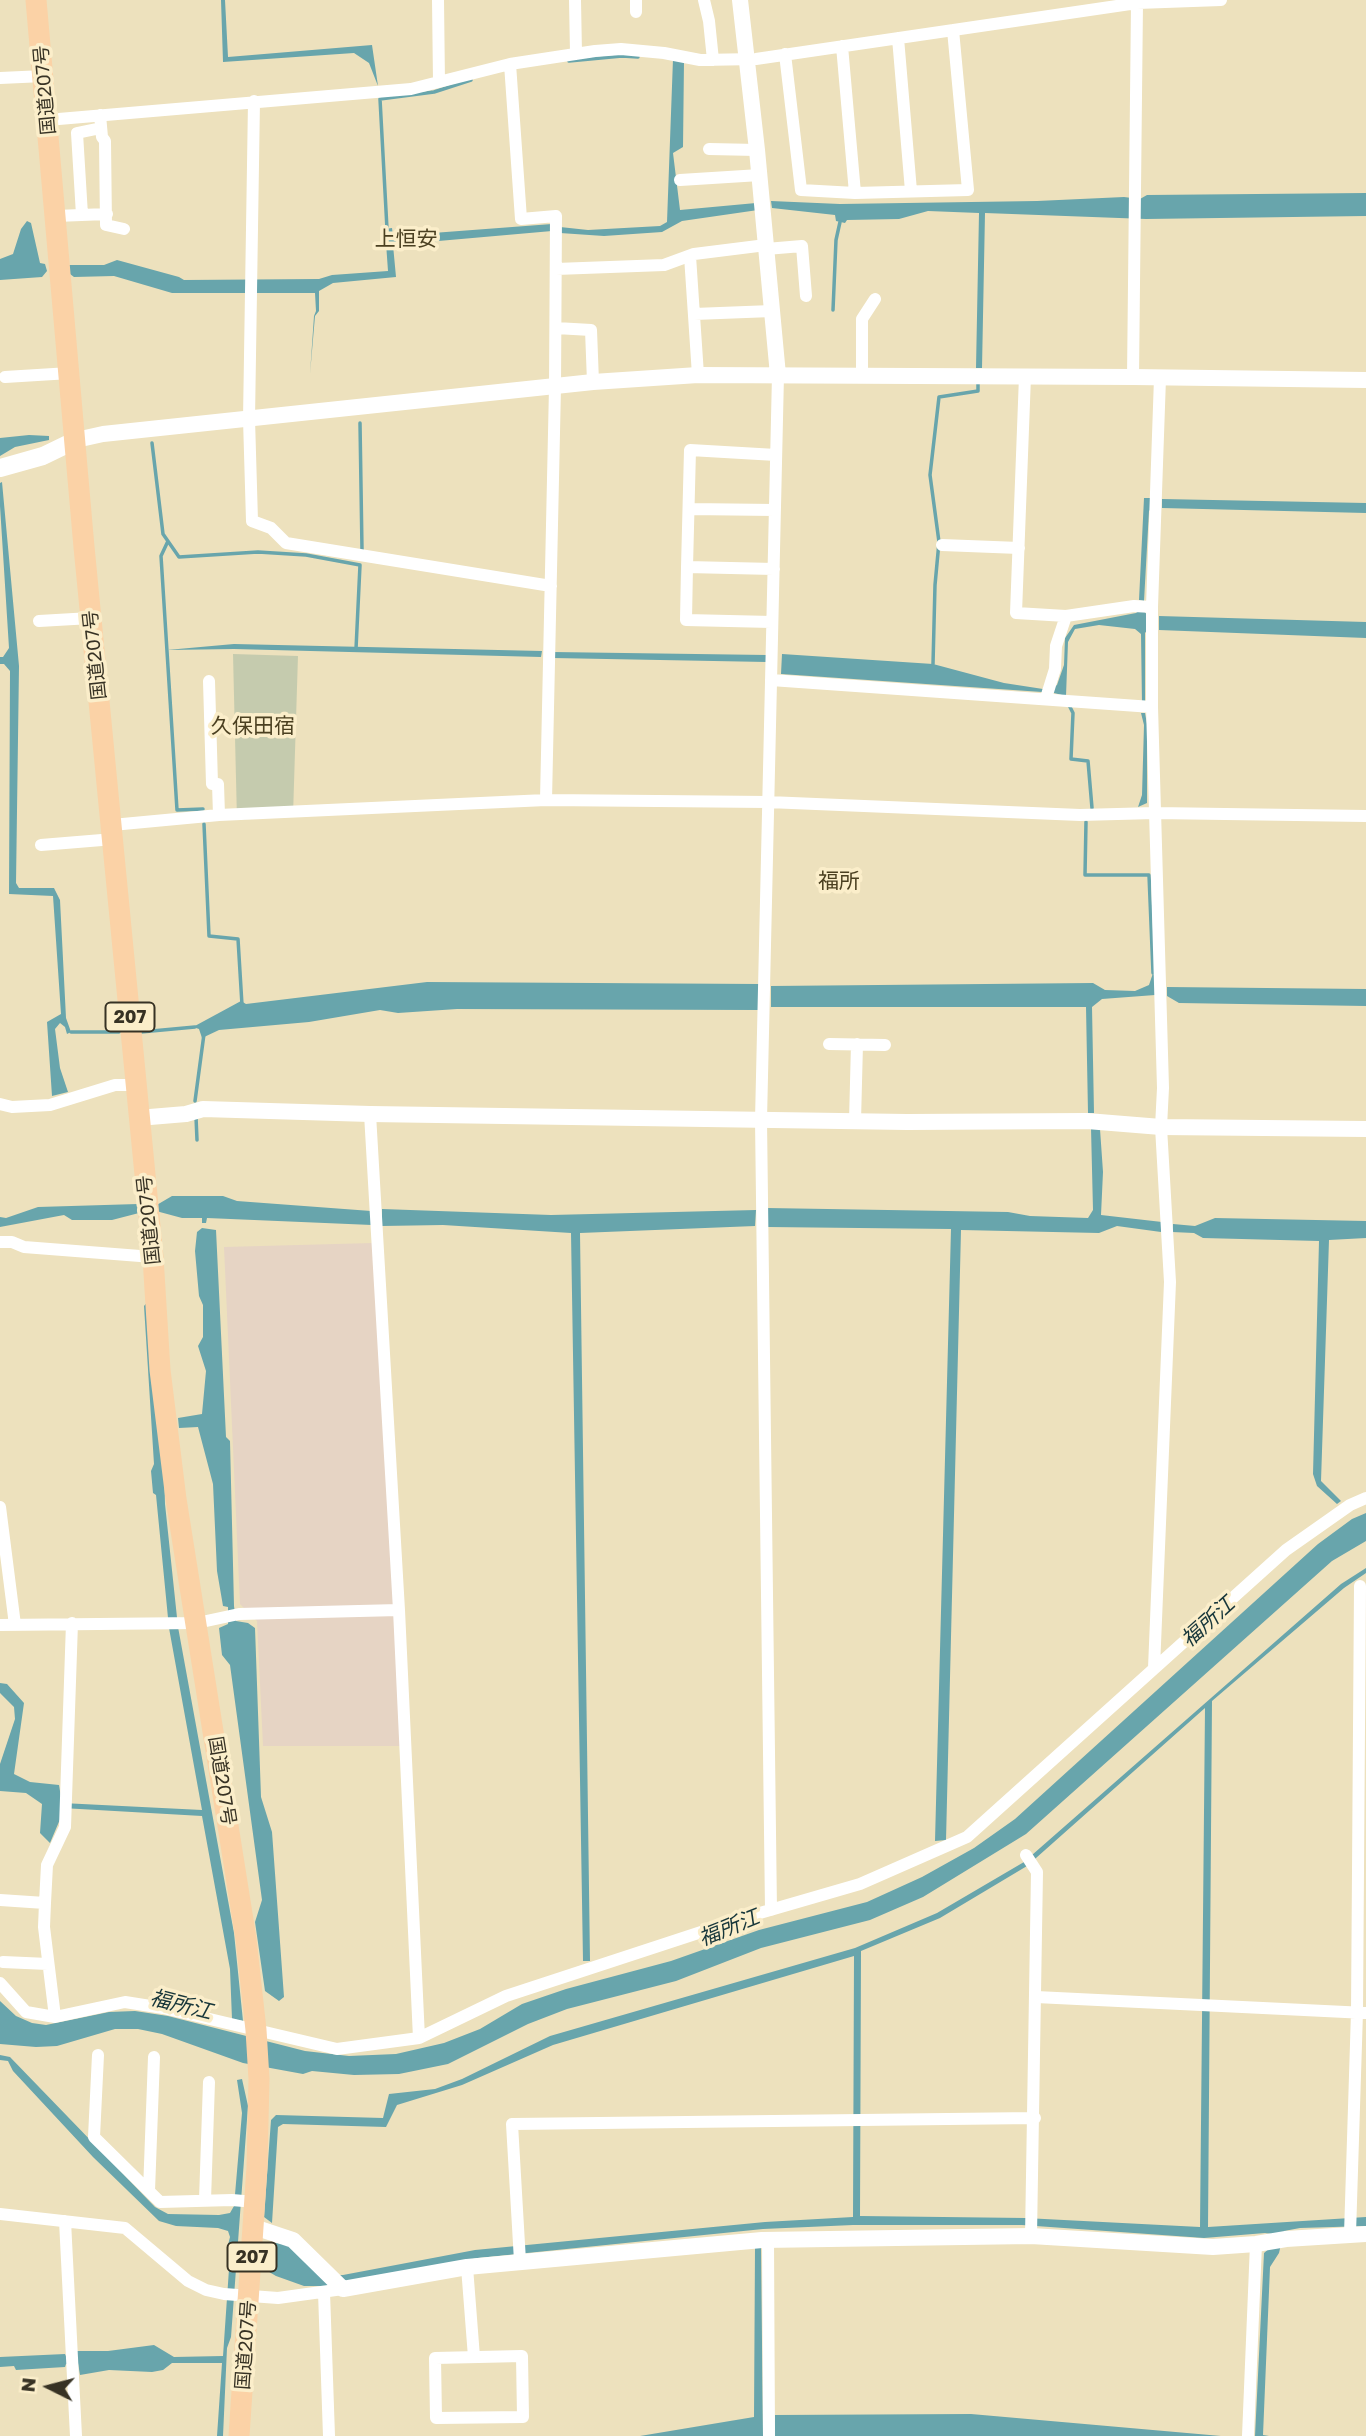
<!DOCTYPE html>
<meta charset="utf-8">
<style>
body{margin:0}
#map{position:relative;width:1366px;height:2436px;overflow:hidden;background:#ede1bd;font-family:"Golos Text",sans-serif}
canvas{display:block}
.north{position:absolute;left:14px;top:2352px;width:70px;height:70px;-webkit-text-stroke:5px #fbeeca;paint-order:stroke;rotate:276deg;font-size:19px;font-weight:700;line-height:28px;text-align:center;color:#373224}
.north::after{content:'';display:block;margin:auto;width:24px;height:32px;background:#373224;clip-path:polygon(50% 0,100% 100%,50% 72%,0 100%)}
</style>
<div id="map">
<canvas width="1366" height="2436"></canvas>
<div class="north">N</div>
</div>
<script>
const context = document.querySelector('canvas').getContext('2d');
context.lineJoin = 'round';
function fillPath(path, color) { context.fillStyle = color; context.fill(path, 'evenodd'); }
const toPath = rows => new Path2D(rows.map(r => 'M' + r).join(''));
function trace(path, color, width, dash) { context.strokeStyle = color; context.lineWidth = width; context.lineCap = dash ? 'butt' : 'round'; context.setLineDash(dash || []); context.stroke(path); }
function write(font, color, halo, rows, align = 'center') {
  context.font = font + ' "Golos Text","Noto Sans JP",sans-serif'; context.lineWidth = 7; context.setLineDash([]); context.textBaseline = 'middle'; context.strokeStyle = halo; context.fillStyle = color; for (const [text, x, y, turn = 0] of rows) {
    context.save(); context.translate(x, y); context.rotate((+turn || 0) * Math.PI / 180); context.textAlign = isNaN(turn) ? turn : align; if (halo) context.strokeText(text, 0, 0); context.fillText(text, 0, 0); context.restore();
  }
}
fillPath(toPath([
 [373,1243,402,1746,263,1746,257,1621,240,1604,224,1247]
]), '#e6d4c4');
fillPath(toPath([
 [233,654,298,656,293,815,237,820]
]), '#c5cbae');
fillPath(toPath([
 [221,0,225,0,228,57,372,45,378,86,369,63,354,53,223,62],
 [673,59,684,61,683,147,673,153,680,210,756,203,758,210,682,221,662,232,604,236,560,233,560,227,588,230,660,226,667,222],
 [1366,193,1366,216,1146,219,985,213,982,368,976,368,979,213,928,211,899,219,847,220,845,223,836,221,835,215,772,208,771,201,840,204,1037,201,1124,197,1140,199,1147,195],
 [27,221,31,223,40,263,45,264,47,271,42,277,0,280,0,259,13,254,21,229],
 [552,224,552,231,393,245,396,277,333,283,319,291,319,311,315,316,310,374,314,316,316,311,315,293,172,293,114,276,74,277,70,274,69,265,104,265,117,260,179,277,184,280,319,279,332,275,388,271,385,229,392,228,393,236],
 [29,435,49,436,49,440,15,447,0,456,0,438],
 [2,482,19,666,16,883,19,888,54,888,60,900,66,1018,71,1032,67,1034,65,1027,60,1023,55,1029,60,1068,68,1092,52,1096,47,1022,61,1014,53,896,9,894,10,671,4,664,0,664,0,657,3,657,9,648,0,506,0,483],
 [1144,498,1152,498,1152,508,1149,511,1144,601,1139,600],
 [1162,499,1366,503,1366,513,1162,508],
 [1139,610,1144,611,1148,616,1148,629,1145,633,1145,704,1142,704,1141,634,1135,629,1099,625,1075,629,1068,642,1066,696,1050,692,1050,689,1057,685,1064,665,1065,638,1074,625,1136,613],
 [1159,616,1366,622,1366,638,1159,630],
 [234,644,542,651,541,657,234,649,167,650],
 [553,652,767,655,767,662,553,658],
 [782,654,933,664,1004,683,1043,689,1042,692,781,674],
 [1141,713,1145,713,1147,724,1147,803,1138,807,1142,795,1144,725],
 [1153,973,1156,980,1155,995,1102,999,1092,1007,1094,1113,1088,1113,1086,1007,771,1007,771,986,1093,983,1105,990,1135,991,1149,985],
 [427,982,759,984,758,1010,457,1009,398,1013,380,1010,309,1022,219,1030,202,1038,199,1029,193,1027,241,1001,246,1004],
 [1167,987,1366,989,1366,1006,1179,1003,1167,996],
 [1091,1128,1100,1129,1103,1172,1101,1215,1162,1222,1161,1232,1117,1226,1099,1233,961,1230,946,1840,935,1841,951,1229,768,1227,767,1208,1008,1212,1030,1216,1088,1218,1093,1210],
 [172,1196,223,1196,237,1201,371,1211,372,1225,207,1218,206,1223,202,1223,202,1218,182,1218,156,1211,155,1206],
 [138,1204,139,1213,112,1220,72,1220,64,1215,0,1227,0,1217,6,1218,38,1207],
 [382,1209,551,1215,756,1210,755,1226,580,1233,590,1961,583,1961,571,1233,443,1225,382,1226],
 [1215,1218,1366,1221,1366,1238,1329,1240,1321,1481,1341,1501,1337,1504,1317,1486,1313,1474,1319,1241,1203,1238,1194,1233,1172,1232,1173,1224,1195,1226],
 [202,1228,216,1230,226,1437,230,1441,234,1606,236,1621,248,1623,255,1628,261,1797,272,1832,284,1997,279,2001,265,1991,255,1922,262,1900,230,1665,222,1655,219,1628,228,1624,228,1607,223,1606,217,1571,213,1484,198,1427,179,1428,178,1418,202,1414,206,1371,198,1346,203,1337,203,1305,199,1296,195,1251,197,1232],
 [149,1300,163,1436,165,1504,178,1627,234,1933,243,2021,232,2019,230,1969,202,1816,62,1808,61,1817,50,1843,40,1833,42,1804,26,1793,0,1791,0,1764,15,1719,14,1707,0,1693,0,1683,7,1684,24,1703,14,1774,30,1782,59,1785,62,1803,202,1810,169,1628,156,1495,153,1493,151,1471,154,1464,144,1306],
 [1366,1513,1366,1541,1332,1561,1026,1834,923,1897,870,1920,761,1948,676,1981,567,2009,528,2024,448,2064,399,2074,354,2075,312,2071,303,2074,243,2063,162,2034,138,2029,115,2029,57,2046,36,2047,0,2044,0,2001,16,2016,32,2023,46,2025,109,2012,135,2011,168,2016,305,2051,349,2056,396,2054,444,2043,480,2029,522,2004,566,1989,671,1961,759,1930,867,1902,922,1877,974,1848,1015,1819,1318,1544,1352,1519],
 [1366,1568,1366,1573,1344,1588,1212,1701,1208,2227,1366,2217,1366,2226,1300,2228,1284,2231,1279,2253,1270,2267,1263,2435,1269,2436,1255,2436,1264,2253,1271,2247,1272,2234,1265,2233,1204,2238,1022,2225,853,2225,763,2229,478,2258,328,2286,304,2286,276,2276,259,2266,261,2248,270,2242,289,2245,321,2276,343,2275,475,2250,765,2222,853,2217,854,1956,553,2045,462,2085,397,2105,386,2127,283,2124,278,2127,272,2223,264,2217,271,2120,276,2115,383,2118,389,2094,435,2089,462,2079,550,2036,855,1948,937,1913,1024,1862,1341,1584],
 [1205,1708,1200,2227,1025,2218,860,2216,861,1951,940,1918,1027,1866],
 [0,2055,10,2057,155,2207,168,2214,219,2215,230,2213,234,2206,242,2113,237,2080,242,2079,248,2106,231,2337,227,2348,223,2436,217,2436,222,2363,172,2363,163,2370,152,2372,109,2370,80,2375,78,2363,66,2364,65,2367,16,2370,14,2366,0,2367,0,2357,65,2354,66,2356,76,2357,76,2351,108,2351,154,2345,174,2357,223,2356,229,2269,228,2245,230,2237,228,2231,218,2228,176,2226,159,2221,93,2157,13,2071,8,2061,0,2060],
 [755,2248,761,2248,763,2436,640,2436,754,2417],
 [971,2414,1221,2436,775,2436,775,2415]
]), '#68a5ac');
trace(toPath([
 [569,61,622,56,638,57],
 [387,229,380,99,434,92,471,80],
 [833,310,836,240,840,222],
 [360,423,362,550],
 [152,443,163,534,179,557,258,552,306,555,360,565,356,649],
 [168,541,161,556,177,810,203,809],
 [933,664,935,585,939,542,930,475,939,397,978,391,978,382],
 [1069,705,1073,713,1071,759,1088,761,1092,808],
 [1086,822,1085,875,1149,875,1153,973],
 [204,824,209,936,238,939,242,1005],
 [71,1032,119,1032],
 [141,1032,195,1027],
 [195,1101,204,1034],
 [196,1117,197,1140]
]), '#68a5ac', 3.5);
trace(toPath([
 [438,0,439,82],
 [575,0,576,53],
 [636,0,636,12],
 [704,0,709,21,713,60],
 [898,38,911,191],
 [842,46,855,193],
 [785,54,801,190,855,193,968,190,953,30],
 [510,64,521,219,556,216,555,387,546,800],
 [0,78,44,76],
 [254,101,249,419,252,521,271,528,286,543,551,586],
 [100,115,102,137,105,141,106,225,124,229],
 [47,120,411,89,510,64,595,51,621,49,664,53,700,60,756,59,1137,3,1221,0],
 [709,149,757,150],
 [680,180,760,175],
 [82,215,77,133,101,128],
 [56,216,107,214],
 [766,249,802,246,806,296],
 [690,256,698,375],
 [556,269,664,265,694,254,766,245],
 [694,314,772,311],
 [556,328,591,330,593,382],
 [862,375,862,319,875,299],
 [1025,376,1016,613,1066,616,1134,606,1152,607],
 [5,377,70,373],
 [1133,377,1137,3],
 [689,509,775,510],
 [942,545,1019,548],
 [687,567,774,569],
 [39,621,91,618],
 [772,622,686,620,687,567,690,450,776,455],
 [771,680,1152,707],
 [209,681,212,784,218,784,219,815],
 [1046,698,1055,669,1056,646,1066,616],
 [112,825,219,815,546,800,768,802,1080,815,1155,813,1366,816],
 [41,845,114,839],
 [829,1044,885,1045],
 [0,1104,12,1107,50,1105,115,1085,136,1085],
 [370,1114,399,1610,419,2038],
 [855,1121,857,1044],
 [0,1242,12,1242,24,1247,153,1257],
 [0,1507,15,1625],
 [0,1625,197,1623,239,1614,399,1610],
 [1154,1668,1170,1282,1161,1127,1163,1088,1152,707,1152,607,1160,378],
 [1026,1855,1037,1872,1031,2236],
 [0,1900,45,1903],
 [771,1910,761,1120,778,375],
 [3,1962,48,1964],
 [0,1983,26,2012,55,2017,125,2002,163,2008,337,2049,419,2038,506,1996,753,1915,860,1884,967,1837,1286,1550,1350,1505,1366,1498],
 [1036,1997,1366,2013],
 [55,2017,44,1927,45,1903,47,1865,65,1827,72,1623],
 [98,2055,94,2137,160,2202,232,2200,255,2202],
 [149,2191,154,2057],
 [205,2200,209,2082],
 [0,2214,125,2228,188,2281,206,2290,224,2294,278,2298,343,2289],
 [65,2221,76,2436],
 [1350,2234,1357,2012,1360,1586],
 [768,2240,769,2436],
 [520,2261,512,2124,1035,2118],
 [467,2267,474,2357],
 [324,2292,329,2436],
 [522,2356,523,2417,436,2418,435,2358,522,2356],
 [1248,2436,1256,2244]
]), '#fff', 12);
trace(toPath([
 [740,0,757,150,778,375],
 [76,440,103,434,593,382,698,375,1133,377,1366,380],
 [138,1118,186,1114,203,1109,370,1114,907,1122,1087,1121,1161,1127,1366,1129],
 [254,2227,293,2240,343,2289,467,2267,762,2240,1031,2236,1213,2247,1256,2244,1286,2239,1366,2234]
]), '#fff', 16);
trace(toPath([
 [0,468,43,456,76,440]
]), '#fff', 18);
trace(toPath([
 [36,0,84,547,153,1257,160,1370,176,1499,246,1939,256,2030,259,2079,257,2167,239,2436]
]), '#fbd2a6', 21);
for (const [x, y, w] of [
 [130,1017,49],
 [252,2257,49]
]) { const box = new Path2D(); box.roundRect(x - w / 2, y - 14.5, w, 29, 5); context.fillStyle = '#fbeeca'; context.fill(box); trace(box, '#373224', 2); }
write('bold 18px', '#373224', null, [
 ["207",130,1017],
 ["207",252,2257]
]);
write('19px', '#373224', '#fbeeca', [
 ["国道207号",45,90,-95],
 ["国道207号",95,655,-96],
 ["国道207号",149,1220,-96],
 ["国道207号",222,1781,81],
 ["国道207号",246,2345,-86]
]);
write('21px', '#4b4021', '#fbeeca', [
 ["上恒安",406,239],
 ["久保田宿",253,726],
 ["福所",839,881]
]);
write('italic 21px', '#17363a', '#fbeeca', [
 ["福所江",1208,1622,-42],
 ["福所江",729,1928,-22],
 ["福所江",181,2005,14]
]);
</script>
